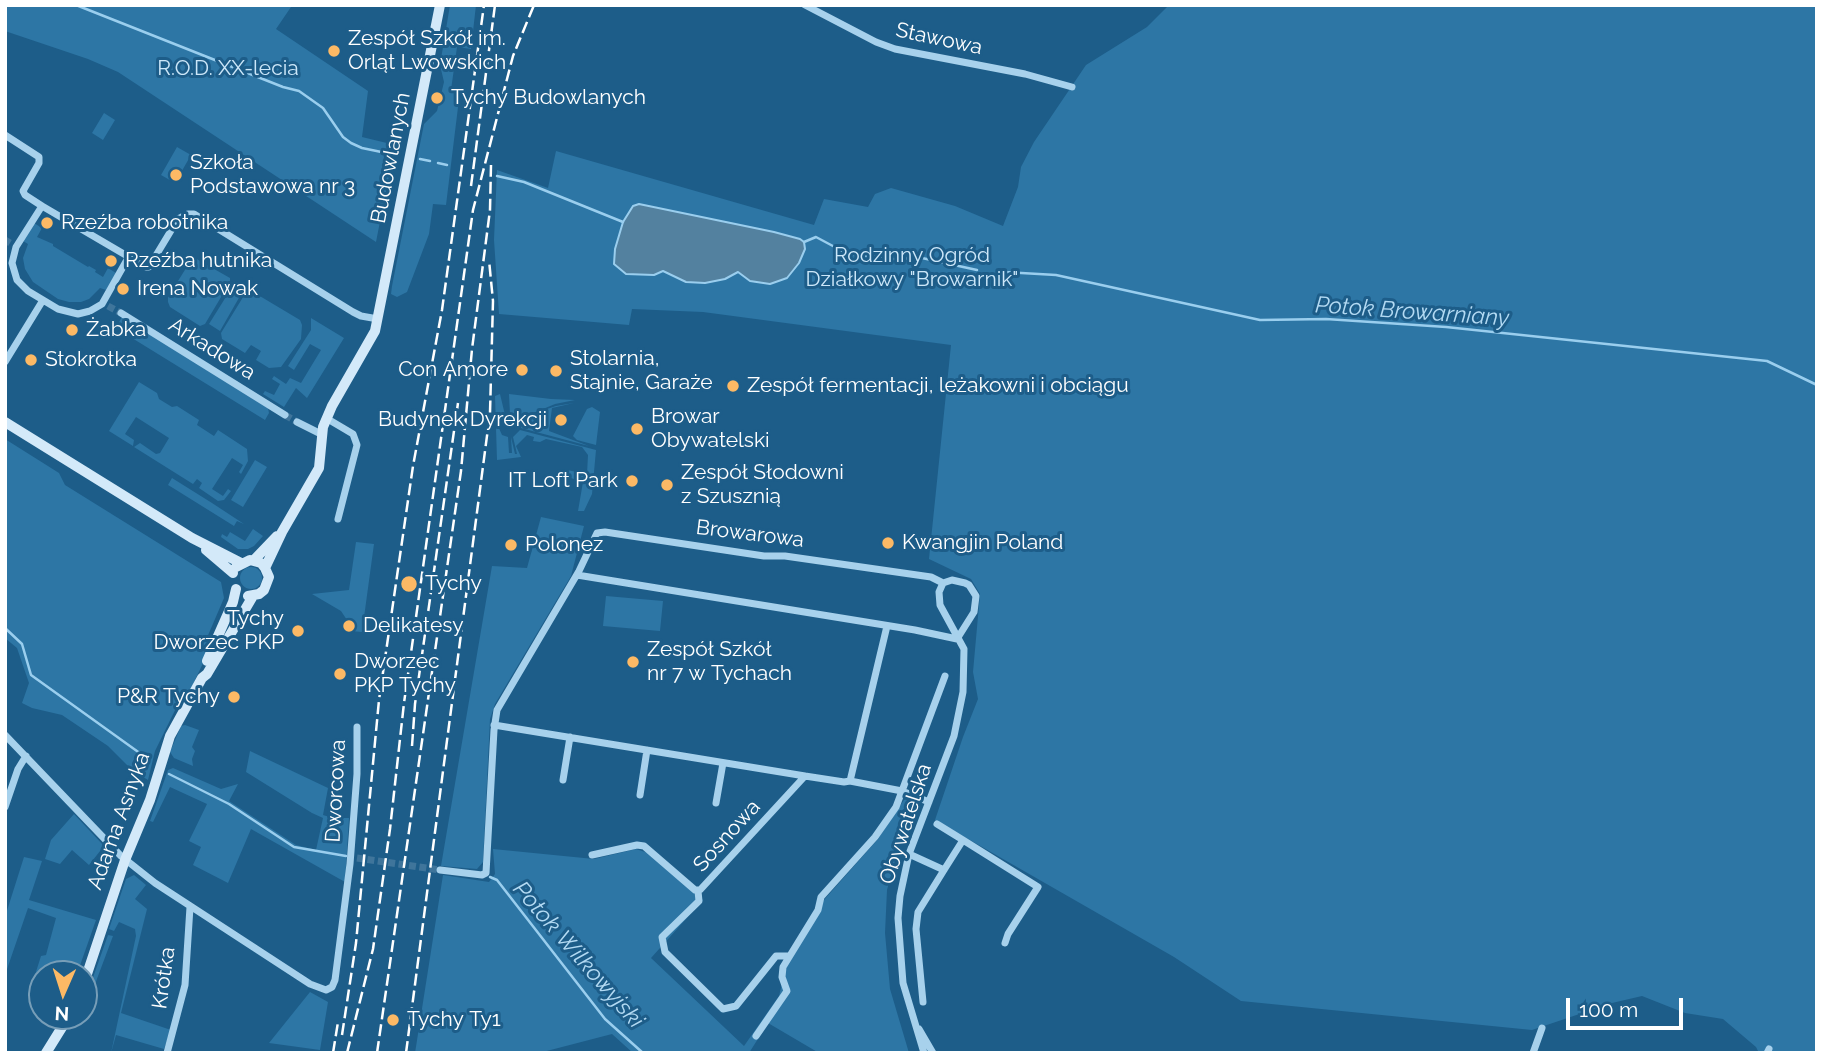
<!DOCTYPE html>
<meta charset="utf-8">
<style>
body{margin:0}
#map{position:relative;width:1822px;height:1058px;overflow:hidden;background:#1d5d89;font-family:Raleway,sans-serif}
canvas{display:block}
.frame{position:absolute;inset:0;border:7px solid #fff;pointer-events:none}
.north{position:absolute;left:28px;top:960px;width:70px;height:70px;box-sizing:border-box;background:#1d5d89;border:2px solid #779eb8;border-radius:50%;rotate:183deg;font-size:19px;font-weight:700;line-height:28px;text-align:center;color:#fff}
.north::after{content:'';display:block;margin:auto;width:24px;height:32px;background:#fcb965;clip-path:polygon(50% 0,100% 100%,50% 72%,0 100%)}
.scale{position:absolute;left:1566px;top:998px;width:117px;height:32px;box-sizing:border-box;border:4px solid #fff;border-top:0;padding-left:9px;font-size:21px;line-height:24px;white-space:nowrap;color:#fff;-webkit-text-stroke:5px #1d5d89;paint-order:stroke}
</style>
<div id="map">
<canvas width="1822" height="1058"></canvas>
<div class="frame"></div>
<div class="north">N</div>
<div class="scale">100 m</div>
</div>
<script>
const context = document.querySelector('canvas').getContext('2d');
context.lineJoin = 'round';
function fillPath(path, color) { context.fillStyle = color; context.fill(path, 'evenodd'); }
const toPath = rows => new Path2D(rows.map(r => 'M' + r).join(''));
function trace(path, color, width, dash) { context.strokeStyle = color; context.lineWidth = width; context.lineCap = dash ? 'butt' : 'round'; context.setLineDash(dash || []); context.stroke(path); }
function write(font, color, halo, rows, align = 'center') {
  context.font = font + ' Raleway,sans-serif'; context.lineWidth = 6; context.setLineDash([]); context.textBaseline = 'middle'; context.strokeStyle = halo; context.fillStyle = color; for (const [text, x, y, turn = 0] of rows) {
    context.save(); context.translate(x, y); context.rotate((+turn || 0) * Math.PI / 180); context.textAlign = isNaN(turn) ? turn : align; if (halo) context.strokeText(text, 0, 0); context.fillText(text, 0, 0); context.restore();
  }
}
fillPath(toPath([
 [5,5,289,5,291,7,276,29,368,91,362,137,395,145,376,242,118,72,88,59,5,31],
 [450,5,476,5,471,49,457,47,451,90,460,91,446,205,433,204,429,234,407,292,397,297,391,294,392,286,424,124,437,111,444,82,440,65],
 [1169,5,1817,5,1817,1053,1759,1053,1756,1047,1723,1019,1685,1013,1642,996,1612,1003,1532,1030,1241,1001,1174,957,935,820,963,737,978,699,973,672,980,594,971,579,929,559,951,345,703,312,632,309,629,325,499,314,494,240,497,170,548,188,556,151,814,225,824,199,868,207,875,194,891,188,955,206,1003,226,1018,187,1021,167,1034,142,1086,65,1147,27],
 [640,204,774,232,804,242,805,249,799,263,750,281,738,272,672,274,615,249,623,222,633,206],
 [104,113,115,120,103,140,92,133],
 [177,147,191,155,175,183,161,175],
 [34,223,42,228,37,237,53,244,53,246,88,267,89,266,96,270,95,272,103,277,108,268,116,273,106,290,100,288,89,299,81,302,69,302,58,299,33,282,25,269,23,258,28,244,23,241],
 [193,257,230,278,230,282,205,324,200,326,170,307,168,302,168,297],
 [234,284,244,289,220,331,209,324],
 [248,289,300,320,302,325,301,339,281,367,269,368,256,360,261,351,251,345,245,353,222,339,221,333],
 [122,317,268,408,269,413,265,420,119,330,118,324],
 [311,318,344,338,307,398,296,388,284,407,263,394,265,391,274,395,280,384,272,379,274,376,286,384,290,378,301,383,321,350,310,344,294,370,288,366,311,330],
 [139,382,157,393,159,399,172,407,177,406,199,420,197,425,214,436,218,430,247,449,248,461,241,474,239,472,243,465,232,458,212,489,223,496,228,489,231,491,224,500,218,501,199,488,202,483,197,479,193,484,134,447,140,443,156,454,160,453,169,438,136,417,125,434,134,440,133,446,109,431],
 [500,394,505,415,500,419,498,426,502,435,508,437,509,453,512,453,511,437,515,454,517,454,513,437,520,430,596,450,592,494,584,511,578,511,583,482,568,477,567,470,587,474,588,455,582,447,546,439,540,442,533,441,534,437,527,435,516,446,521,457,497,460,495,396],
 [509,394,551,399,575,400,555,404,519,419,510,414],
 [574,403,552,408,549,431,589,446,521,428,520,421,541,411,556,406],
 [592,407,600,412,596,445,577,440,573,436,587,409],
 [5,439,59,473,65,485,221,582,224,598,206,640,210,649,192,686,184,700,180,700,155,751,148,780,132,770,108,746,62,715,32,708,22,703,29,683,17,648,5,638],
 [255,460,267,467,243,507,231,500],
 [172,478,212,503,244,524,237,521,234,526,173,488,168,485],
 [541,517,584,526,571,576,495,704,490,719,483,862,477,869,441,866,492,566,527,568],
 [253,529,263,536,254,546,248,549,238,549,221,537,222,534,227,537,230,532,245,541],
 [356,542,374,544,362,632,351,631,353,621,347,620,341,611,312,594,349,590],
 '240 578a11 11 0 1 1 22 0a11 11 0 1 1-22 0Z',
 [606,596,663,601,660,631,603,626],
 [185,725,199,730,192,747,195,751,192,759,193,766,174,758,170,752,181,726],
 [250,751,328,788,323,815,333,818,349,818,345,882,251,829,228,883,193,865,201,847,189,841,207,804,170,787,153,822,150,821,168,770,173,768,221,789,238,784,229,801,296,845,316,850,323,818,312,813,246,772],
 [910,797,905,823,887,890,885,933,890,989,909,1053,819,1053,768,1023,749,1053,633,1053,612,1034,539,1053,415,1053,443,875,489,882,495,874,493,849,594,859,636,849,651,854,703,900,651,958,744,1046,779,996,786,967,823,901,878,839,904,800],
 [74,814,104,846,89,865,72,850,60,864,45,859,51,840],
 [24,857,42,861,29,900,96,920,77,974,42,974,42,977,35,975,41,956,46,955,56,918,28,908,5,975,5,917],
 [134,875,146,885,135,899,147,909,121,1013,171,1030,164,1049,116,1035,111,1053,136,936,135,929,119,922,114,931,109,929,126,879],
 [108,935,113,936,85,1011,84,1003],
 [310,992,328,1002,320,1050,269,1043]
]), '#2d76a5');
const water = toPath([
 [639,204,774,232,800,239,804,242,805,249,799,263,787,278,770,284,750,281,738,272,725,279,705,283,686,282,663,271,654,275,626,274,614,264,615,249,623,222,633,206,639,204]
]);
fillPath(water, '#53819f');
trace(water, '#9aceee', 2);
trace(toPath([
 [76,5,283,87,299,91,323,108,343,137,351,143,362,148,391,154],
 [420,159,430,161],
 [438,163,447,165],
 [497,176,524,182,623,222],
 [804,242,816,237,846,253,892,259,922,258,977,270],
 [1004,272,1056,275,1260,320,1326,319,1446,327,1767,361,1817,385],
 [5,628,22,644,31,675,148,759],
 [169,774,229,804,294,847,346,856],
 [490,877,497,880,605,1019,643,1053]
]), '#9aceee', 2.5);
trace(toPath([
 [5,240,10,243],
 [108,306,121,313],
 [285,415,297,422],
 [357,858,440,870]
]), '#3f759b', 7, [7, 3.5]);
trace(toPath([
 [805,5,876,42,895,49,1025,74,1072,87],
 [5,135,39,157,39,163,23,191,25,195,42,206],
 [128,258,102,304,90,311,78,314,58,309,28,291,17,280,12,263,16,247,42,206,146,267,149,267,178,219,188,214,194,214,353,312,361,316,378,319],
 [121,313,285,415],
 [5,362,43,300],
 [326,418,353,434,357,445,338,519],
 [297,422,323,435],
 [577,575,915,630,957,639],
 [943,583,952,580,965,583,969,585,976,596,974,612,957,639],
 [494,725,805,776],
 [5,735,121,856,155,883,310,984,326,990,332,987,335,980,350,864,357,774,357,727],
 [563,780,570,737],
 [850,781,902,791,929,802],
 [640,795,647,750],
 [716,803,723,763],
 [5,807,18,769,26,756],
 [937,824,963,840],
 [909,854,944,870,918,912,916,929,923,1002],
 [592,855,637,845,644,846,695,890,700,890,805,776,844,782,850,781,887,626],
 [440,870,482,875,486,873,494,730,497,710,579,571,597,533,605,532,764,556,785,556,931,577,943,583],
 [944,870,963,840,1038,887,1008,934,1005,943],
 [698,891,699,901,662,937,665,952,723,1009,736,1006,776,956,789,956],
 [919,1029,933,1053],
 [756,1036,787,991,782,977,783,967,818,910,821,897,875,837,896,807,945,676],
 [167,1053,185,985,190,907],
 [924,1053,903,983,898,918,900,896,909,854,954,736,963,692,964,649,940,605,939,592,943,583],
 [1533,1053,1542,1028],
 [1767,1053,1769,1049]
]), '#a7d1ec', 7);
trace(toPath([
 [5,422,192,538,241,563],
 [206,550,233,573],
 [254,560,277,536],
 [236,567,250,560,261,563,265,568],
 [265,568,282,532,319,468,323,427,332,406,375,331,440,5],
 [248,596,259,594,264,590,269,577,265,568],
 [207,661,233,602,236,589],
 [84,983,125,860,150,800,170,736,202,678,207,674,253,596],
 [46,1053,69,1016]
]), '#d3e9f9', 10);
trace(toPath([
 [471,186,495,5],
 [412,746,415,704,458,403],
 [342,1035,356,943,379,700,413,466,442,310,484,5],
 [333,1053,338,1022],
 [347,1053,373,949,390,829,404,703,473,210,513,56,534,5],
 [377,1053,461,471,472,349,490,210,491,165],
 [406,1053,490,413,493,301,489,260]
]), '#fff', 2.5, [12, 5]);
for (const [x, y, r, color] of [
 [334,51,7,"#fcb965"],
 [437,98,7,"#fcb965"],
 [176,175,7,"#fcb965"],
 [47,223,7,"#fcb965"],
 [111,261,7,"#fcb965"],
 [123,289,7,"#fcb965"],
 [72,330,7,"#fcb965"],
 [31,360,7,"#fcb965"],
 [522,370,7,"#fcb965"],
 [556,371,7,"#fcb965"],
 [733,386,7,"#fcb965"],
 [561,420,7,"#fcb965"],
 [637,429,7,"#fcb965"],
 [632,481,7,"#fcb965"],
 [667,485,7,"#fcb965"],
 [888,543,7,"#fcb965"],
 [511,545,7,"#fcb965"],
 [409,584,9,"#fcb965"],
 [349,626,7,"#fcb965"],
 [298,631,7,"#fcb965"],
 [633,662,7,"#fcb965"],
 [340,674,7,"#fcb965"],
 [234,697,7,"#fcb965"],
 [393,1020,7,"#fcb965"]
]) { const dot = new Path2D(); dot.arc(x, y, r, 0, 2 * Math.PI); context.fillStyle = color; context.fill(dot); trace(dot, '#1d5d89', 2.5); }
write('21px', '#fff', '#1d5d89', [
 ["Zespół Szkół im.",348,39],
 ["Orląt Lwowskich",348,63],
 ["Tychy Budowlanych",451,98],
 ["Szkoła",190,163],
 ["Podstawowa nr 3",190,187],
 ["Rzeźba robotnika",61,223],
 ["Rzeźba hutnika",125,261],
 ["Irena Nowak",137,289],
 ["Żabka",86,330],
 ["Stolarnia,",570,359],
 ["Stajnie, Garaże",570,383],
 ["Stokrotka",45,360],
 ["Con Amore",508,370,"right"],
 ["Zespół fermentacji, leżakowni i obciągu",747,386],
 ["Browar",651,417],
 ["Obywatelski",651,441],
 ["Budynek Dyrekcji",547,420,"right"],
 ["Zespół Słodowni",681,473],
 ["z Szusznią",681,497],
 ["IT Loft Park",618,481,"right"],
 ["Kwangjin Poland",902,543],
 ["Polonez",525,545],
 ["Tychy",425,584],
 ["Tychy",284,619,"right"],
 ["Dworzec PKP",284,643,"right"],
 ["Delikatesy",363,626],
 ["Zespół Szkół",647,650],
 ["nr 7 w Tychach",647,674],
 ["Dworzec",354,662],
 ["PKP Tychy",354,686],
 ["P&R Tychy",220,697,"right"],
 ["Tychy Ty1",407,1020]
], 'left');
write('21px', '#fff', '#1d5d89', [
 ["Stawowa",939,39,12],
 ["Budowlanych",391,158,-79],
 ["Arkadowa",212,349,32],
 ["Browarowa",750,534,7],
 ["Dworcowa",336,791,-87],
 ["Adama Asnyka",119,821,-70],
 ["Obywatelska",906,824,-72],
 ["Sosnowa",727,836,-48],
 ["Krótka",164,978,-82]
]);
write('21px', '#cce7f9', '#1d5d89', [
 ["R.O.D. XX-lecia",228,69],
 ["Rodzinny Ogród",912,256],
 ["Działkowy \"Browarnik\"",912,280]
]);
write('italic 23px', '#b3daf3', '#1d5d89', [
 ["Potok Browarniany",1412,312,4],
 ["Potok Wilkowyjski",578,955,49]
]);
</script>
